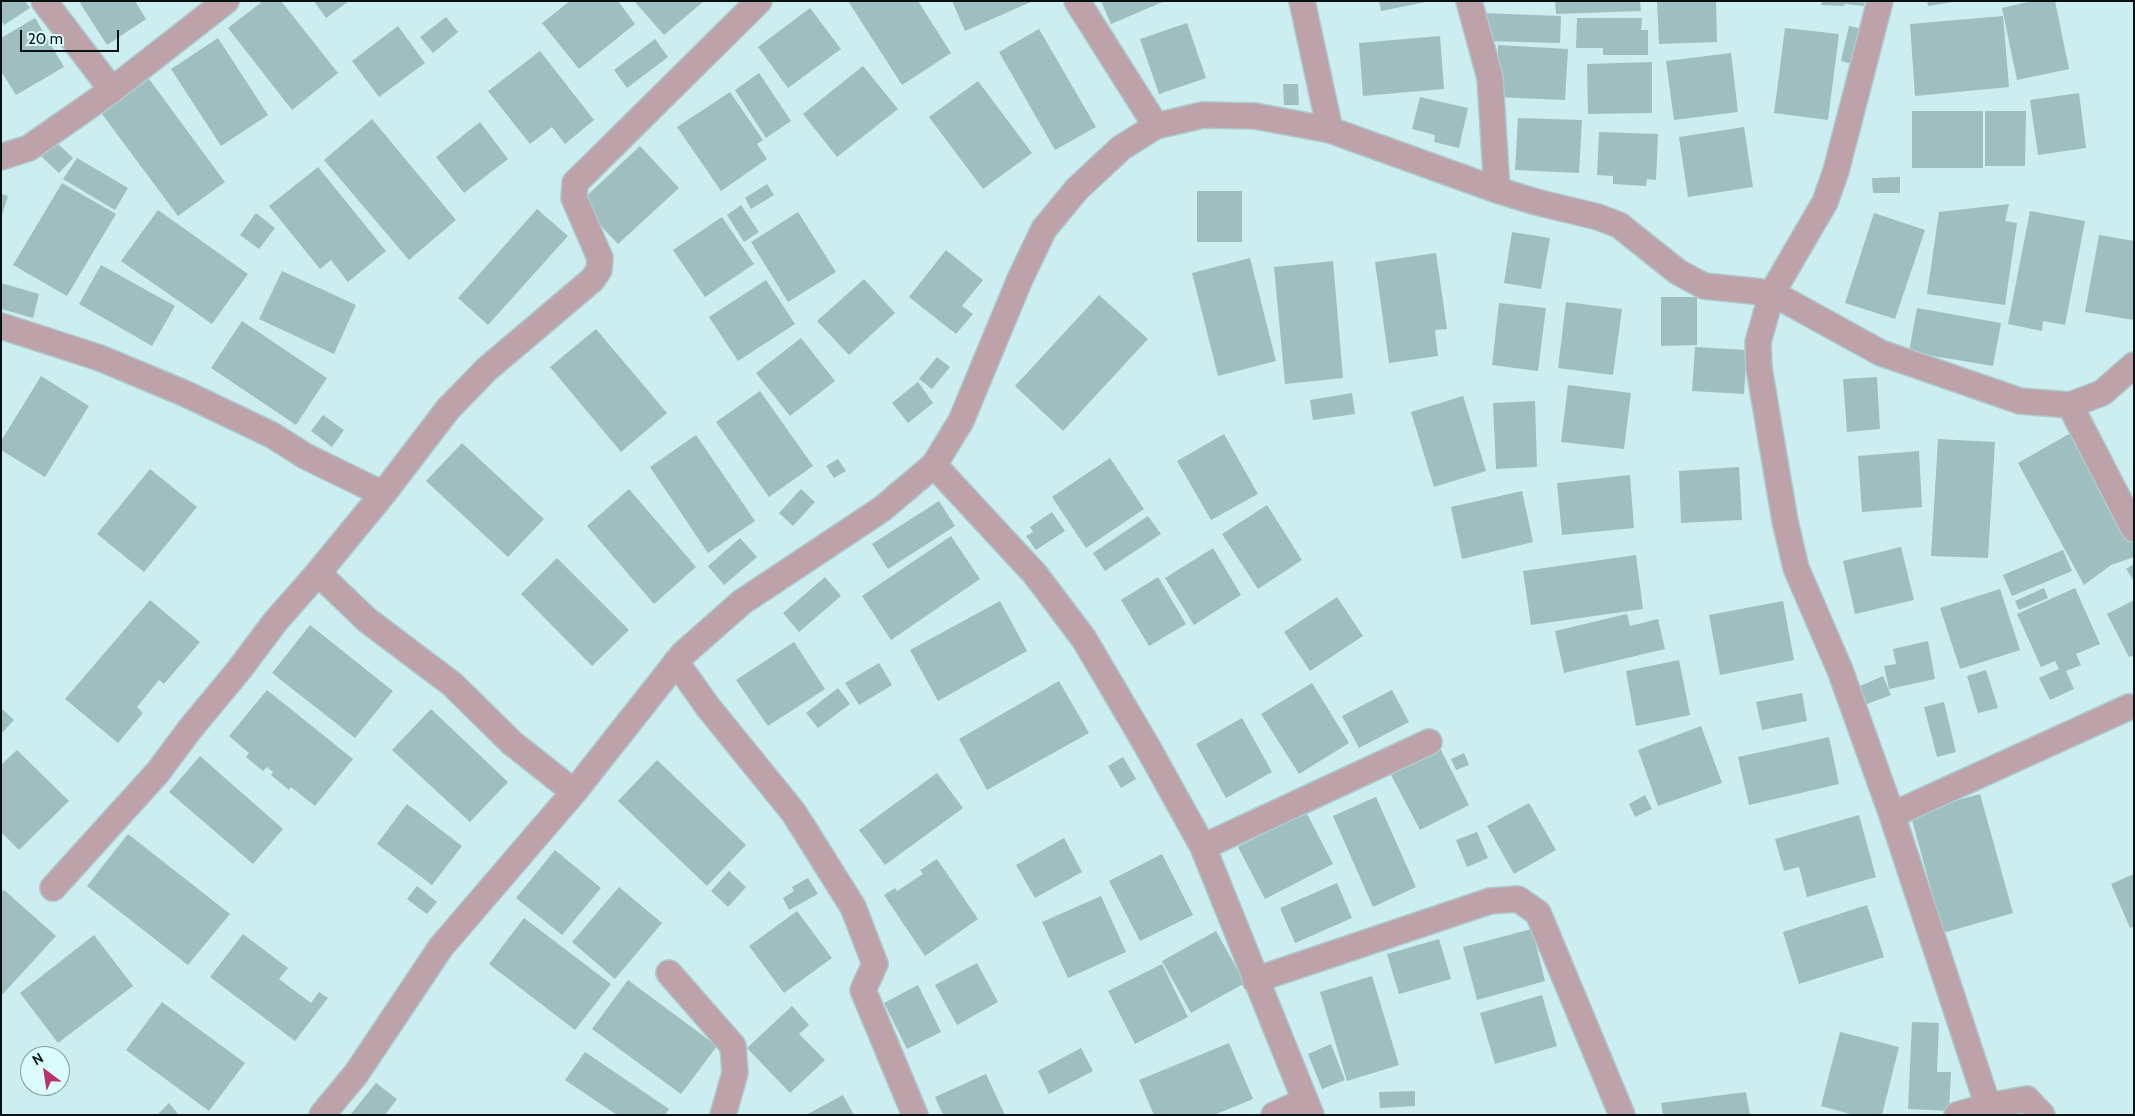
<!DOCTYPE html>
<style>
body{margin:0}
#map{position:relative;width:2135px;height:1116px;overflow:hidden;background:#cdeef0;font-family:Cabin,sans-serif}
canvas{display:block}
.frame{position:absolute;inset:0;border:2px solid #061212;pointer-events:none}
.north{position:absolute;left:20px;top:1046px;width:50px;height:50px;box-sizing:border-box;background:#dafcfd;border:1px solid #859e9f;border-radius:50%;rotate:329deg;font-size:14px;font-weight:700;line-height:20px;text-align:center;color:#061212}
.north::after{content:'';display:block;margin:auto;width:18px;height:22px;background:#bc326d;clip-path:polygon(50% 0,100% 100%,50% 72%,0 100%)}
.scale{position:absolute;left:20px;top:30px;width:99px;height:22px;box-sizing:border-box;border:2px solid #061212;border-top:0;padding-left:6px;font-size:15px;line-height:18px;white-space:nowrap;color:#061212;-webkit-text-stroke:4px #dafcfd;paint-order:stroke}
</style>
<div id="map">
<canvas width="2135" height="1116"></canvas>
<div class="frame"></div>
<div class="north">N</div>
<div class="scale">20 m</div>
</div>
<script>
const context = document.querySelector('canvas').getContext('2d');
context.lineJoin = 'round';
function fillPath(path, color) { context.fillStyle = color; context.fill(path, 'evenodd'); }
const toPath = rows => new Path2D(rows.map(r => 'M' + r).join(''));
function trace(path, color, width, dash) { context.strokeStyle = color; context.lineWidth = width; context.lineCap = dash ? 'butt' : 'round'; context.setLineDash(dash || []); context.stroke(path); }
fillPath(toPath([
 [1,1,25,1,30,8,4,25,1,20],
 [83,1,135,1,146,19,107,45,80,3],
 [263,1,281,1,338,73,292,110,228,28],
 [314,1,349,1,326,18],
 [570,1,618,1,635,24,579,69,542,23],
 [634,1,704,1,664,35],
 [848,1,918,1,951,53,902,85],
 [952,1,1033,1,965,31],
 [1101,1,1165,1,1111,24],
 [1379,1,1426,1,1426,2,1381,11],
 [1555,1,1640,1,1641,11,1556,14],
 [1657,1,1716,1,1717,42,1659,44],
 [1822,1,1865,1,1864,6,1845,4,1844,6,1821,5],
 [1927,1,1953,1,1953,2,1928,6],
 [2032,1,2055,1,2069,69,2017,80,2002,8],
 [810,8,841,49,788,88,758,47],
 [1482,13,1561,16,1560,43,1486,41],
 [2003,16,2009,87,1915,96,1910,24],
 [446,17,458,32,433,53,420,37],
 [35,18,64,67,16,95,1,71,1,38],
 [1577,18,1642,18,1641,30,1648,30,1648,55,1603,55,1603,48,1576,48],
 [1187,23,1206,78,1159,94,1140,39],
 [398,26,425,63,379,97,352,61],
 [1849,26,1867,30,1859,66,1841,61],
 [1785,28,1839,34,1828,120,1774,113],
 [1039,29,1096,127,1055,150,999,52],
 [1440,36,1444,89,1363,96,1359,43],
 [218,38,268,115,221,146,171,69],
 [655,39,668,57,627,88,614,70],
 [1498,45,1568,49,1565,100,1495,97],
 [540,51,594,120,565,144,552,127,530,144,488,91],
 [1731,53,1738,112,1674,120,1666,61],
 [1652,62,1652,113,1588,114,1587,64],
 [863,66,898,109,837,157,803,114],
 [759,73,791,121,766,138,735,90],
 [149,79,225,182,178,216,102,114],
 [978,81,1032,153,983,189,929,117],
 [1283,84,1298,84,1299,105,1284,105],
 [730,92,763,140,757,144,767,159,721,191,677,127],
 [2079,93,2086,148,2038,155,2030,100],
 [1420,97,1468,108,1459,148,1434,142,1435,135,1412,129],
 [1912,111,1983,111,1983,168,1912,168],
 [1985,111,2026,111,2025,166,1985,166],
 [1518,118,1582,120,1579,173,1515,170],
 [372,119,456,220,409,260,324,160],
 [480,122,508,159,464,193,436,157],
 [1744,127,1753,187,1688,197,1679,137],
 [1599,132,1658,134,1656,180,1647,179,1646,186,1613,184,1613,176,1597,175],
 [55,141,73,158,59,173,41,156],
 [640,146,679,188,618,244,579,203],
 [77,158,128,188,115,210,63,179],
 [318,167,386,251,348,282,331,260,320,269,269,206],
 [1900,177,1900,193,1873,193,1872,178],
 [62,183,116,214,67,296,13,265],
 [767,184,774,195,751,209,745,198],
 [1197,191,1242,191,1242,242,1197,242],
 [1,194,8,196,2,215,1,214],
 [2009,204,2005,221,2017,223,2005,305,1927,294,1939,212],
 [741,205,759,232,744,242,727,215],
 [537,209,568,236,488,325,458,298],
 [158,210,248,274,212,324,121,261],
 [2030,211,2085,221,2065,325,2043,321,2042,331,2008,324],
 [798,212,836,272,788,302,751,242],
 [256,213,275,228,259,249,240,235],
 [1874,213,1925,230,1895,319,1845,303],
 [722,217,754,264,705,297,673,250],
 [1512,232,1550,238,1541,289,1504,283],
 [2099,235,2134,241,2134,320,2085,312],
 [946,250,983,280,962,306,973,314,956,334,909,297],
 [1436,253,1447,329,1435,330,1438,356,1389,363,1375,262],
 [1250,258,1276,361,1218,376,1192,273],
 [1333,261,1343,378,1285,384,1274,267],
 [101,265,175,306,152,346,79,304],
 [282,271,356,305,334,354,259,319],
 [864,279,895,313,849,355,817,321],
 [766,280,795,324,738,361,709,317],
 [1,283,39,294,33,318,1,309],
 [1099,295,1148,339,1063,431,1015,386],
 [1661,297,1697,297,1697,345,1661,346],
 [1566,302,1622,309,1613,375,1558,368],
 [1499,303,1546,308,1538,371,1492,365],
 [1917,308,2001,323,1993,366,1909,352],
 [242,321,327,378,296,425,211,368],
 [596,329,667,413,621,452,550,367],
 [801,338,835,381,790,416,756,373],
 [1695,347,1747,350,1744,394,1692,391],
 [937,357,950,367,932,389,919,379],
 [41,376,89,406,45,477,1,450,1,441],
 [1877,377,1880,429,1847,432,1843,379],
 [918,382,933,403,908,423,892,403],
 [1568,385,1631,393,1624,449,1561,442],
 [760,391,813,466,769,497,716,422],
 [1352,393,1355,414,1313,420,1310,400],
 [1463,396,1486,471,1434,487,1411,412],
 [1535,401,1537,467,1496,469,1493,403],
 [323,415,344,430,332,447,311,431],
 [2076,430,2134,541,2134,557,2111,565,2084,585,2018,463],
 [1224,434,1258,494,1211,520,1177,461],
 [696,435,755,521,708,553,650,467],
 [1938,439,1995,442,1988,558,1931,556],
 [462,443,544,519,508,557,426,481],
 [1919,451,1922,507,1862,512,1858,456],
 [1110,458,1144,509,1086,548,1052,497],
 [838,459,846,471,834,478,826,466],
 [1739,467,1742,520,1681,523,1679,471],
 [150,469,197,507,144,572,97,534],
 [1630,475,1634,528,1562,535,1557,483],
 [629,489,696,567,654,604,587,526],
 [801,489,815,502,793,526,779,513],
 [1522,491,1533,542,1462,559,1451,507],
 [939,501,955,526,888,569,872,544],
 [1267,505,1302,560,1258,589,1222,534],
 [1052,512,1065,531,1036,550,1026,536,1033,532,1030,527],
 [1148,516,1161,534,1105,571,1093,553],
 [951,536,980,579,891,640,862,596],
 [740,538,757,557,724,585,708,566],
 [1901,547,1914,600,1855,614,1843,561],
 [1213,548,1241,595,1194,625,1165,578],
 [2063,550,2072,571,2012,596,2003,575],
 [1636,555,1643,609,1531,625,1523,571],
 [557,558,629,630,592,666,521,594],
 [2134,564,2134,581,2126,569],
 [825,577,841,596,799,632,783,613],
 [1158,577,1186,624,1149,646,1121,600],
 [2044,588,2048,598,2019,610,2015,601],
 [2075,588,2100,644,2076,654,2081,665,2066,671,2074,689,2050,700,2039,678,2059,669,2055,661,2041,667,2017,614],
 [2000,589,2020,650,1960,669,1940,608],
 [1337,597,1363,636,1310,671,1284,632],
 [150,600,200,642,164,684,159,680,137,707,143,713,118,743,65,699],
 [2134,600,2134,655,2129,657,2107,614],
 [1000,601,1027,651,938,701,910,650],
 [1783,601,1794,660,1720,675,1709,615],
 [1627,614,1630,626,1658,619,1665,649,1564,673,1555,631],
 [310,625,393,691,355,738,272,673],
 [1928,641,1935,679,1889,689,1884,666,1896,664,1893,649],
 [794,642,825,689,768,726,736,680],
 [1679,660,1690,715,1636,726,1626,671],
 [879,663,892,685,859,705,845,683],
 [1986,670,1998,708,1978,713,1967,676],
 [1883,676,1891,695,1867,704,1860,686],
 [1059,681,1089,733,987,790,959,739],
 [1312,683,1349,743,1299,774,1261,714],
 [838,688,850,704,818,728,806,713],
 [267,690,353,759,315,806,291,787,289,790,271,775,273,772,267,767,263,771,246,757,249,753,229,736],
 [1392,690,1409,722,1359,748,1342,716],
 [1802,693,1807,721,1762,730,1756,702],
 [1944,702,1956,752,1937,757,1924,707],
 [1,708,14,720,1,734],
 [431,709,508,782,470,822,392,750],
 [1242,718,1272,772,1226,798,1196,744],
 [1701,726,1722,783,1658,806,1638,750],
 [1829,737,1839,784,1749,805,1738,757],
 [1440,748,1469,805,1420,830,1390,773],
 [17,750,69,801,19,850,1,832,1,765],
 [1464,753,1469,765,1456,770,1451,759],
 [200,756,283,829,253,864,169,792],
 [1123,757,1136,779,1121,788,1108,766],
 [657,760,746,845,707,886,618,801],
 [937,773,963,808,885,865,859,830],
 [1980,794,2013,913,1943,933,1910,813],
 [1645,795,1652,809,1635,817,1629,804],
 [1376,797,1416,887,1373,907,1333,816],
 [1529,803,1556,850,1514,874,1487,826],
 [407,804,462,846,432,885,377,844],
 [1306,812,1333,864,1265,899,1238,847],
 [1859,815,1876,877,1807,897,1799,867,1784,871,1775,839],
 [1477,832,1488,858,1467,867,1456,840],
 [128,834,230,914,188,965,87,886],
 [1064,838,1082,872,1035,898,1016,865],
 [555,850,601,888,562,935,516,898],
 [1162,854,1193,915,1140,941,1109,881],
 [937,859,978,919,925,956,884,895,895,888,897,891,923,874,920,870],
 [729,871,746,887,728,907,711,891],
 [2134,874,2134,926,2130,928,2111,884],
 [808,878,818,894,789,910,783,898,794,891,792,887],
 [1337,883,1352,918,1295,943,1280,908],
 [417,886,437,902,427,914,407,899],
 [619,887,662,923,615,979,572,942],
 [4,890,56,936,1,996,1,892],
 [1101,896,1126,952,1068,978,1042,922],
 [1867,905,1884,957,1799,984,1783,932],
 [797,911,832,958,784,993,749,946],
 [524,918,611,984,575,1030,489,964],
 [1532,929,1545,981,1477,1000,1463,947],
 [1216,931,1245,983,1191,1013,1162,961],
 [243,934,288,968,279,979,311,1003,319,992,328,998,295,1041,210,977],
 [94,935,133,986,58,1043,20,993],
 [1439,939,1451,979,1399,994,1387,954],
 [977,963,998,1002,957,1025,935,985],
 [1162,964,1188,1017,1135,1044,1108,991],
 [1372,976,1399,1065,1347,1081,1320,992],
 [628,980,717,1046,681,1094,592,1029],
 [918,985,941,1032,907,1049,884,1003],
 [1542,995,1557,1046,1495,1064,1480,1013],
 [162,1002,245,1063,209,1111,126,1050],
 [792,1006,809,1025,799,1034,825,1060,790,1093,747,1048],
 [1912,1022,1939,1023,1937,1072,1951,1072,1949,1111,1908,1109],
 [1840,1032,1899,1047,1882,1115,1854,1115,1821,1106],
 [1229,1043,1253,1099,1214,1115,1154,1115,1139,1080],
 [1331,1044,1345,1080,1322,1089,1308,1054],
 [1081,1048,1093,1071,1049,1094,1038,1071],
 [585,1052,669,1109,665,1115,617,1115,565,1080],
 [986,1074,1005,1115,943,1115,935,1097],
 [376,1083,397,1099,385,1115,350,1115],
 [1415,1091,1415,1106,1380,1108,1379,1092],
 [1746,1092,1750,1115,1663,1115,1661,1103],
 [843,1095,854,1115,806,1115],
 [169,1103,179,1115,157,1115]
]), '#9ebec0');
const minor = toPath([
 [44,1,112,90],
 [1077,1,1156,126],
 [1302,1,1330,130],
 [1469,1,1490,78,1497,190],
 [1880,1,1836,171,1825,202,1772,293,1758,342,1759,368,1785,521,1796,568,1840,670,1892,815,1988,1106,2027,1099,2042,1115],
 [1,157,29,148,112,90,226,1],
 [1,326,100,358,186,394,272,435,305,456,383,494,448,409,487,369,592,280,599,270,600,258,574,198,575,183,759,1],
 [2070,405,2134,529],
 [934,465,1035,574,1084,639,1147,746,1203,847,1311,1115],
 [318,573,383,494],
 [676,662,708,707,794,813,853,907,875,964,863,990,915,1115],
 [1892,815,2129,707],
 [1203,847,1429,742],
 [53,888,158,772,190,729,239,670,275,622,318,573,367,620,452,684,512,743,574,792],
 [669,973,733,1046,735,1073,723,1115],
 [1255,980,1490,901,1518,899,1538,913,1622,1115],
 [322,1115,356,1074,441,947,574,792,683,654,742,602,882,509,934,465,961,421,1020,279,1044,229,1077,189,1121,148,1156,126,1203,115,1255,116,1330,130,1497,190,1536,202,1598,217,1619,225,1678,272,1704,286,1772,293,1881,353,2020,401,2070,405,2102,393,2134,365],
 [1274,1115,1305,1101],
 [1957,1115,1988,1106]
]);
trace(minor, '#adcbcc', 28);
trace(minor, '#bda2a9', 25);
</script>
